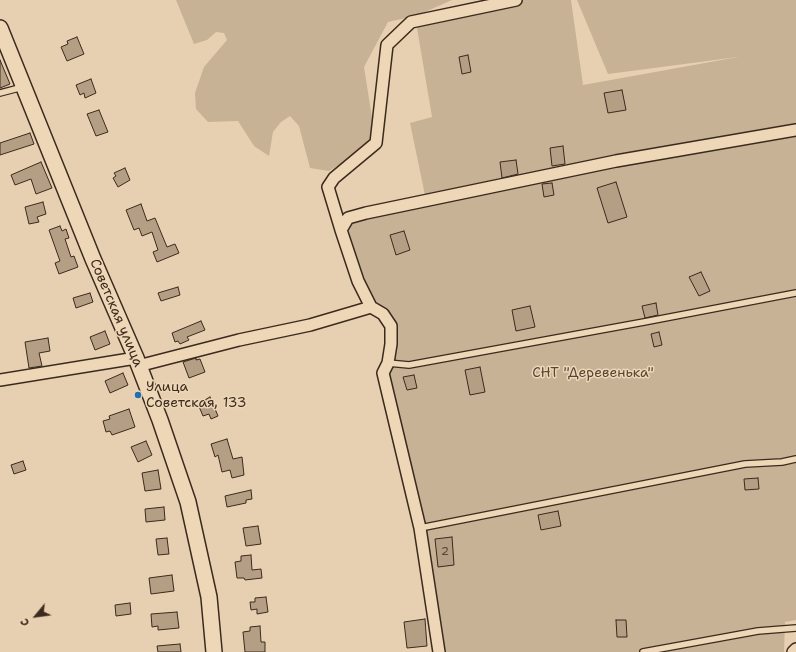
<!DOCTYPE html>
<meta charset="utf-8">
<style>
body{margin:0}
#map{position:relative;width:796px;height:652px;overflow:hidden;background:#e7d0b1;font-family:"Shantell Sans",sans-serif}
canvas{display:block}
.north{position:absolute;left:16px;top:596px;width:40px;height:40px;-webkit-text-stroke:3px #eed7b7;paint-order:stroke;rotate:241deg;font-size:11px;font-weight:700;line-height:16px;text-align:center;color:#3b2a1e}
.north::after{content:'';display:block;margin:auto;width:14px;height:18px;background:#3b2a1e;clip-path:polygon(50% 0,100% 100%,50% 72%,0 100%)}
</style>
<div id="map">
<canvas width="796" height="652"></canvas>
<div class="north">С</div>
</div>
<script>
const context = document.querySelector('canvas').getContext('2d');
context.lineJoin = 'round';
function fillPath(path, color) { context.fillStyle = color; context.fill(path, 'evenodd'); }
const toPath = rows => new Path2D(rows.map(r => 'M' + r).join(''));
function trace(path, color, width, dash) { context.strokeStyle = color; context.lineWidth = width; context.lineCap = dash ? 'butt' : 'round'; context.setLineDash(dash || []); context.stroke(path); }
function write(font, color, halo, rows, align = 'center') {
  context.font = font + ' "Shantell Sans",sans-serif'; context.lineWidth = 3; context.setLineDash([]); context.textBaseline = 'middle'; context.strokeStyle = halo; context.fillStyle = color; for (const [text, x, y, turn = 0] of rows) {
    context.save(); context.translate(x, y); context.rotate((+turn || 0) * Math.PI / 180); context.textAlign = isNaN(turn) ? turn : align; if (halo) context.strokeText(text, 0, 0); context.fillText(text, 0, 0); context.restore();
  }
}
fillPath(toPath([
 [176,0,452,0,418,15,484,0,571,0,583,85,738,57,608,74,577,0,796,0,796,620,785,622,784,652,439,652,420,528,383,373,391,326,371,307,341,230,348,218,426,200,410,123,432,117,415,16,388,22,364,67,376,143,329,171,310,168,299,126,290,116,281,122,273,132,269,156,254,146,238,121,208,122,196,109,195,93,204,67,227,40,224,33,216,32,207,40,194,44]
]), '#c7b296');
const building = toPath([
 [77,37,84,54,67,61,61,47,68,44,67,41,77,37],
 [468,55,471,72,462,74,459,57,468,55],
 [0,60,10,84,0,88,0,60],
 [91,79,96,93,85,98,84,93,80,95,76,85,91,79],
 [622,90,626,110,608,113,604,93,622,90],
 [99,110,108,132,96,136,87,114,99,110],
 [30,133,34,144,0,155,0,143,30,133],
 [563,146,565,164,552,166,550,148,563,146],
 [516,160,518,174,502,178,500,162,516,160],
 [41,162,52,188,36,194,31,179,15,185,11,175,41,162],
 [125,168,130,180,118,187,113,178,116,176,114,173,125,168],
 [616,182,627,217,608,223,597,188,616,182],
 [552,183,554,195,544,197,542,184,552,183],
 [43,202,46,214,37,217,39,222,29,224,25,207,43,202],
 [141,204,147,221,155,218,167,247,175,244,179,253,157,262,153,252,158,250,152,232,142,236,139,228,134,230,126,210,141,204],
 [60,226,62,231,66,229,69,238,65,239,71,257,74,256,78,267,59,274,55,263,60,261,49,230,60,226],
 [404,231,410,250,396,255,390,235,404,231],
 [701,272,710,291,699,296,689,277,701,272],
 [178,287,180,295,161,301,158,293,178,287],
 [90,293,93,302,76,308,73,298,90,293],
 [656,303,658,315,645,318,642,306,656,303],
 [530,306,535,327,516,331,512,310,530,306],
 [201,321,205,330,187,337,189,340,180,344,178,341,175,342,172,333,201,321],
 [105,331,110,344,95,350,90,337,105,331],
 [659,332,662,345,654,347,651,334,659,332],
 [48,338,50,351,39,353,42,366,29,368,25,342,48,338],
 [196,358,196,360,200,359,205,372,189,378,183,362,196,358],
 [480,367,485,392,470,395,465,370,480,367],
 [123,373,128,385,110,393,105,381,123,373],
 [414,375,417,388,407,390,403,377,414,375],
 [210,397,218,416,211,419,209,414,203,416,198,404,210,397],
 [129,409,135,427,112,435,110,431,106,432,103,421,110,419,109,416,129,409],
 [227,439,233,459,242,457,244,475,232,478,230,470,222,472,218,455,215,457,211,444,227,439],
 [146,441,152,455,138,462,131,447,146,441],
 [23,461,26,470,14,474,11,465,23,461],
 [158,470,161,489,145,491,142,473,158,470],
 [758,478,759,489,745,490,744,479,758,478],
 [251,490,252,499,246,500,246,503,227,507,225,496,251,490],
 [164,507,165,520,146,522,145,509,164,507],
 [558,511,561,526,541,530,538,515,558,511],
 [258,526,261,544,246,546,243,528,258,526],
 [452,537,454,565,438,567,435,539,452,537],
 [167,538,169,554,158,555,156,539,167,538],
 [251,555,252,570,261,569,262,578,245,580,244,578,237,578,235,562,241,561,241,556,251,555],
 [172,575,174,591,151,594,149,578,172,575],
 [266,597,268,612,257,614,257,609,251,610,250,602,255,602,255,598,266,597],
 [130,603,131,614,116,616,115,605,130,603],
 [177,612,179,628,158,630,158,626,152,627,151,614,177,612],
 [425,619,427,646,407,648,404,622,425,619],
 [616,620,626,620,627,637,617,637,616,620],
 [260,626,261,642,265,642,265,652,245,652,243,632,250,631,250,627,260,626],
 [180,644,181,652,158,652,157,646,180,644]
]);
fillPath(building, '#b49f85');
trace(building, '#3b2a1e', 1);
const lane = toPath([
 [0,93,23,87],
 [388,363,409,365,644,322,796,293],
 [420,528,745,464,782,462,796,459],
 [643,652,758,631,796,628]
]);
const street = toPath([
 [341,230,328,187,334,178,376,143,387,45,411,22,516,0],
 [371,307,358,281,341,230,348,218,366,213,616,161,796,130],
 [138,366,239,340,310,325,371,307,383,314,391,326,391,344,388,363,383,373,420,528,439,652],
 [0,380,136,358],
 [793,652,796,649]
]);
const secondary = toPath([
 [0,28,93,259,136,358,160,420,188,502,209,597,214,652]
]);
trace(lane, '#3b2a1e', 8);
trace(street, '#3b2a1e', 14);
trace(secondary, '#3b2a1e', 18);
trace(lane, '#eed7b7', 5.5);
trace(street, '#eed7b7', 11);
trace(secondary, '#eed7b7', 15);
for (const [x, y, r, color] of [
 [138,395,4,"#1f6fb2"]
]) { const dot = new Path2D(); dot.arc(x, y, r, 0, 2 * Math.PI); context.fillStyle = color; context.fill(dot); trace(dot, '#eed7b7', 1.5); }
write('12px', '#594738', null, [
 ["2",445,552]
]);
write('14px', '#3b2a1e', '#eed7b7', [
 ["Советская улица",116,313,67]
]);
write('14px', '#574536', '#eed7b7', [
 ["СНТ \"Деревенька\"",593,373]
]);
write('14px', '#3b2a1e', '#eed7b7', [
 ["Улица",146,387],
 ["Советская, 133",146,403]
], 'left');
</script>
